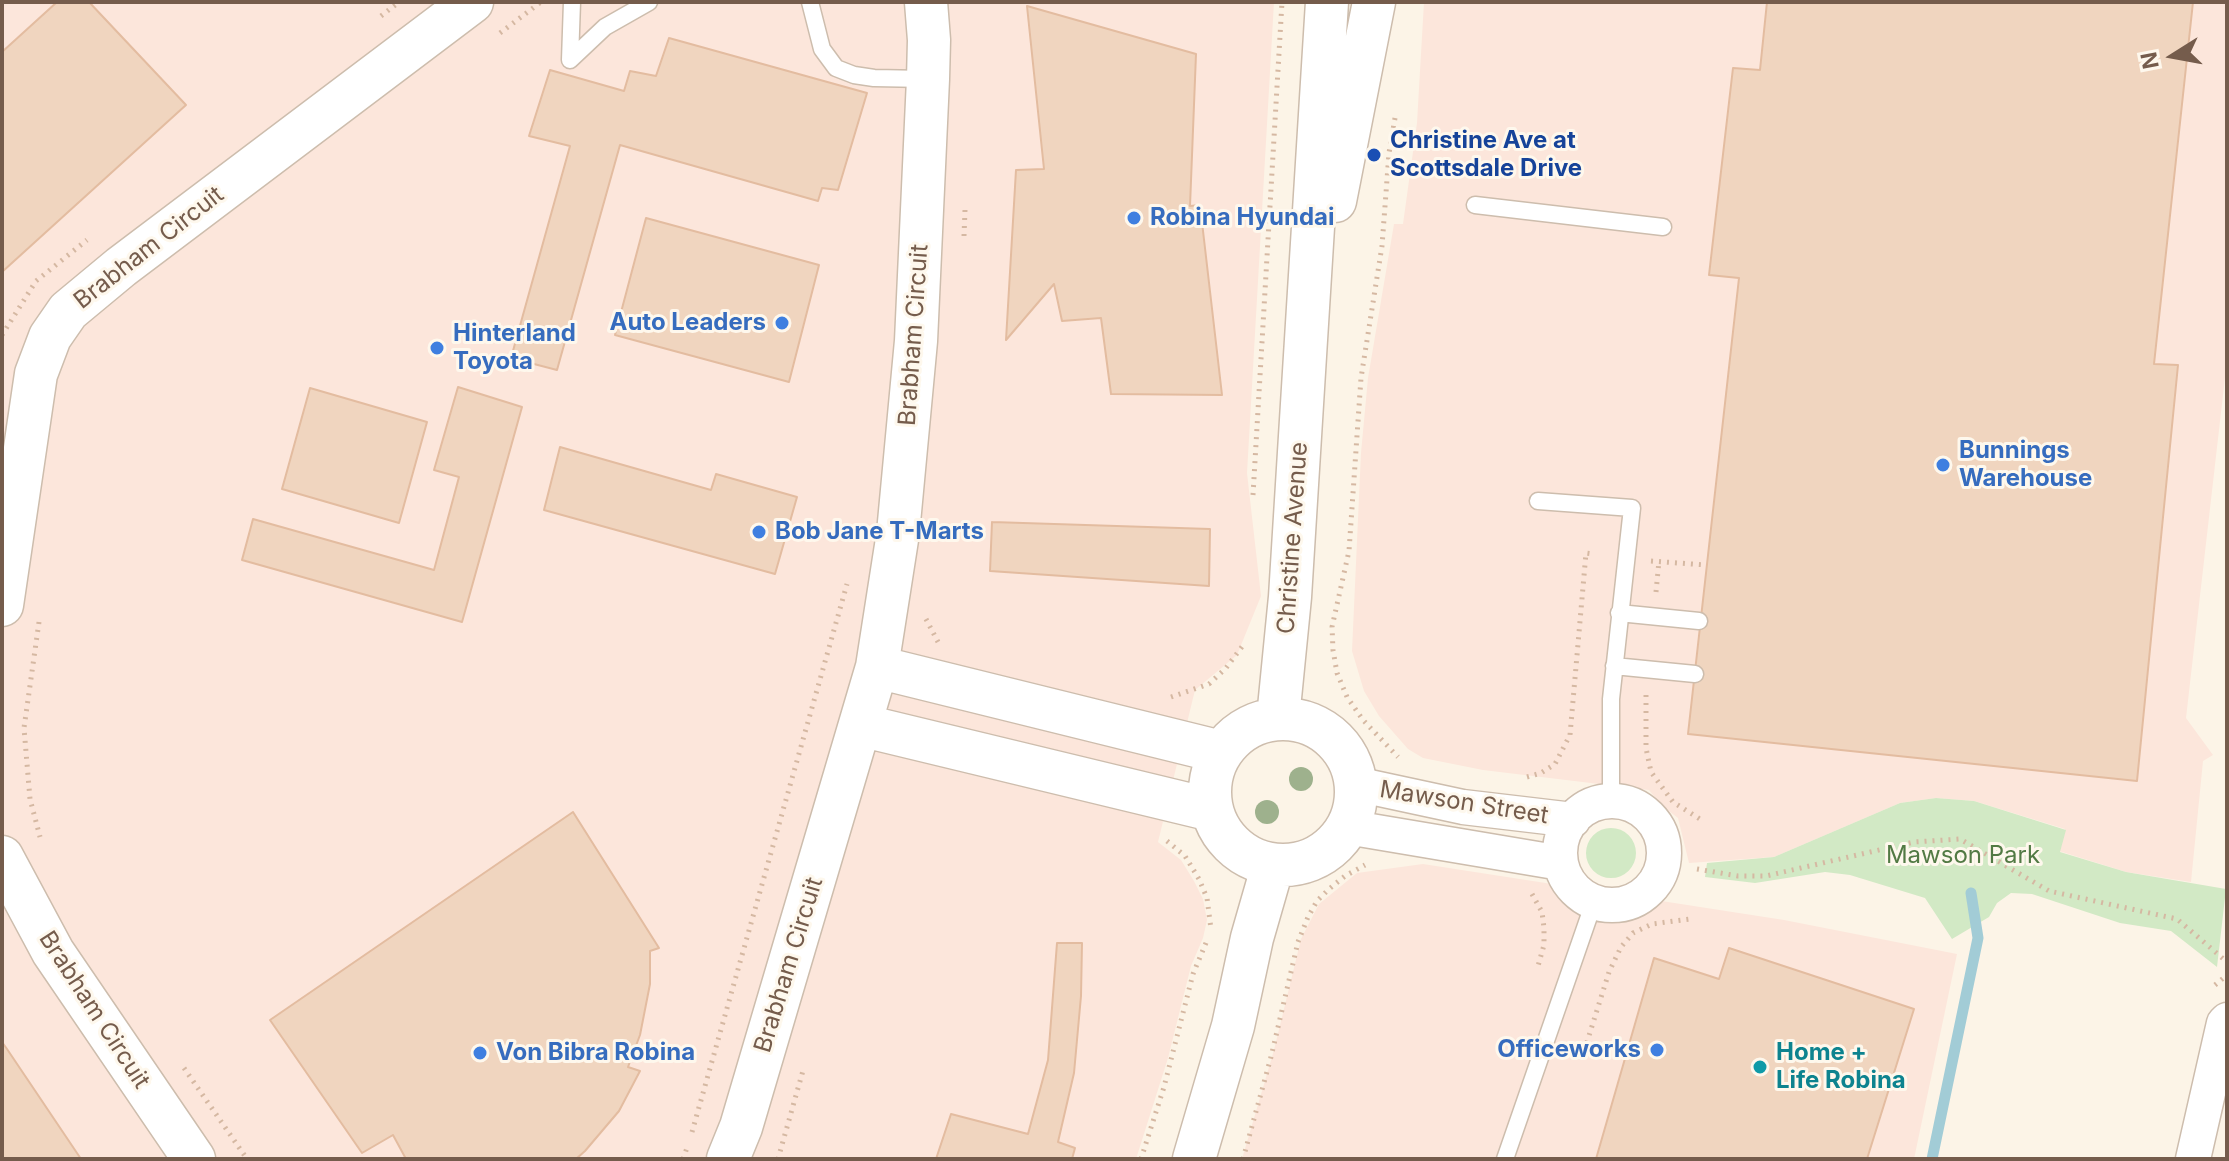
<!DOCTYPE html>
<style>
body{margin:0}
#map{position:relative;width:2229px;height:1161px;overflow:hidden;background:#fcf4e7;font-family:Inter,sans-serif}
canvas{display:block}
.frame{position:absolute;inset:0;border:4px solid #755c4c;pointer-events:none}
.north{position:absolute;left:2133px;top:16px;width:80px;height:80px;-webkit-text-stroke:6px #fef8ed;paint-order:stroke;rotate:259deg;font-size:22px;font-weight:700;line-height:32px;text-align:center;color:#755c4c}
.north::after{content:'';display:block;margin:auto;width:28px;height:36px;background:#755c4c;clip-path:polygon(50% 0,100% 100%,50% 72%,0 100%)}
</style>
<div id="map">
<canvas width="2229" height="1161"></canvas>
<div class="frame"></div>
<div class="north">N</div>
</div>
<script>
const context = document.querySelector('canvas').getContext('2d');
context.lineJoin = 'round';
function fillPath(path, color) { context.fillStyle = color; context.fill(path, 'evenodd'); }
const toPath = rows => new Path2D(rows.map(r => 'M' + r).join(''));
function trace(path, color, width, dash) { context.strokeStyle = color; context.lineWidth = width; context.lineCap = dash ? 'butt' : 'round'; context.setLineDash(dash || []); context.stroke(path); }
function write(font, color, halo, rows, align = 'center') {
  context.font = font + ' Inter,sans-serif'; context.lineWidth = 6; context.setLineDash([]); context.textBaseline = 'middle'; context.strokeStyle = halo; context.fillStyle = color; for (const [text, x, y, turn = 0] of rows) {
    context.save(); context.translate(x, y); context.rotate((+turn || 0) * Math.PI / 180); context.textAlign = isNaN(turn) ? turn : align; if (halo) context.strokeText(text, 0, 0); context.fillText(text, 0, 0); context.restore();
  }
}
fillPath(toPath([
 [2,2,1274,2,1247,473,1261,596,1237,655,1195,690,1158,842,1181,860,1194,881,1203,899,1207,920,1203,938,1191,966,1168,1058,1136,1159,2,1159],
 [1424,2,2227,2,2227,360,2186,718,2213,755,2203,761,2191,882,2126,872,2059,851,2065,829,1974,801,1936,798,1900,803,1774,857,1689,863,1678,818,1661,805,1649,790,1483,770,1423,758,1408,749,1379,716,1364,691,1352,651,1361,453,1368,378,1394,224,1403,224,1417,123],
 [1423,864,1784,920,1957,954,1914,1159,1242,1159,1274,1050,1301,939,1319,904,1357,873]
]), '#fce6db');
fillPath(toPath([
 [1936,798,1974,801,2066,830,2060,852,2126,872,2226,889,2217,967,2171,931,2120,923,2032,894,2011,893,1997,903,1989,917,1952,939,1925,898,1850,875,1825,872,1755,883,1705,877,1707,863,1774,857,1900,803],
 '1586 853a25 25 0 1 1 50 0a25 25 0 1 1-50 0Z'
]), '#d2e9c5');
trace(toPath([
 [1932,1159,1978,938,1971,893]
]), '#a2ccd6', 11);
const building = toPath([
 [57,2,89,2,186,105,2,272,2,52,57,2],
 [1767,2,2193,2,2154,364,2178,365,2137,781,1688,734,1739,278,1709,275,1733,68,1760,70,1767,2],
 [1027,6,1196,54,1190,206,1200,205,1222,395,1111,394,1101,318,1062,321,1054,284,1006,340,1016,170,1044,169,1027,6],
 [669,38,867,93,838,190,822,188,818,201,620,145,557,370,511,358,570,146,529,136,550,70,624,91,630,71,656,76,669,38],
 [646,218,819,265,789,382,615,335,646,218],
 [458,387,522,407,462,622,242,560,253,519,434,570,459,477,434,470,458,387],
 [310,388,427,422,399,523,282,489,310,388],
 [560,447,711,490,716,474,797,497,775,574,544,510,560,447],
 [992,522,1210,529,1209,586,990,571,992,522],
 [573,812,659,948,650,951,650,984,640,1035,628,1067,640,1071,619,1111,585,1151,576,1159,406,1159,393,1135,362,1153,270,1020,573,812],
 [1057,943,1082,943,1081,996,1074,1073,1058,1142,1075,1148,1072,1159,936,1159,951,1114,1028,1134,1048,1060,1057,943],
 [1729,948,1914,1009,1867,1159,1596,1159,1654,958,1719,979,1729,948],
 [2,1042,7,1049,81,1159,2,1159,2,1042]
]);
fillPath(building, '#f0d5bf');
trace(building, '#e3bca0', 2);
const service = toPath([
 [572,2,570,60,605,27,649,2],
 [810,2,822,49,836,68,854,75,874,78,926,79],
 [1475,205,1663,227],
 [1538,501,1632,508,1611,699,1611,801],
 [1619,613,1699,621],
 [1614,666,1695,674],
 [1505,1159,1594,902]
]);
const minor = toPath([
 [1356,784,1463,807,1573,820],
 '1560 853a52 52 0 1 1 104 0a52 52 0 1 1-104 0Z',
 [1347,827,1561,863],
 [2193,1159,2224,1023,2227,1020]
]);
const tertiary = toPath([
 [1335,201,1374,2],
 [2,605,36,374,50,337,68,311,121,267,472,2],
 [877,667,1221,752],
 [1278,718,1290,597,1327,2],
 '1210 792a73 73 0 1 1 146 0a73 73 0 1 1-146 0Z',
 [860,725,1212,810],
 [2,857,53,952,194,1159],
 [728,1159,741,1127,877,667,898,533,916,341,928,79,929,40,926,2],
 [1194,1159,1233,1026,1252,938,1273,865]
]);
trace(service, '#cdbdad', 19);
trace(minor, '#cdbdad', 37);
trace(tertiary, '#cdbdad', 45);
trace(toPath([
 [381,16,399,2],
 [500,33,541,2],
 [1395,118,1389,153,1382,246,1361,378,1349,551,1332,627,1333,650,1337,673,1347,697,1363,720,1398,757],
 [964,236,965,210],
 [2,335,36,281,87,240],
 [1253,495,1282,2],
 [1651,561,1706,565],
 [1656,592,1659,561],
 [926,619,938,642],
 [39,622,24,728,30,799,40,837],
 [1646,695,1646,748,1651,772,1673,802,1703,821],
 [1171,697,1209,684,1226,668,1244,644],
 [1527,777,1541,773,1555,764,1570,735,1586,553,1594,554],
 [1167,841,1185,856,1199,879,1207,898,1211,929],
 [1697,869,1738,876,1766,876,1914,842,1960,839,2049,891,2177,919,2227,962],
 [1532,894,1542,912,1544,928,1544,945,1538,966],
 [2215,985,2227,975],
 [1582,1058,1609,972,1621,947,1633,933,1652,924,1690,919],
 [184,1068,247,1159],
 [692,1132,847,584],
 [683,1159,688,1145],
 [778,1159,804,1067],
 [1141,1159,1164,1087,1193,974,1208,938],
 [1243,1159,1271,1057,1298,942,1308,917,1317,901,1329,889,1345,876,1365,865]
]), '#d5b8a2', 5, [2, 6]);
trace(service, '#fff', 16);
trace(minor, '#fff', 34);
trace(tertiary, '#fff', 42);
context.fillStyle = '#9eb18d';
for (const [x, y] of [
 [1301,779],
 [1267,812]
]) { context.beginPath(); context.arc(x, y, 12, 0, 2 * Math.PI); context.fill(); }
for (const [x, y, r, color] of [
 [1374,155,8,"#1a4fb4"],
 [1134,218,8,"#3f7fe0"],
 [782,323,8,"#3f7fe0"],
 [437,348,8,"#3f7fe0"],
 [1943,465,8,"#3f7fe0"],
 [759,532,8,"#3f7fe0"],
 [1657,1050,8,"#3f7fe0"],
 [480,1053,8,"#3f7fe0"],
 [1760,1067,8,"#0f9aa8"]
]) { const dot = new Path2D(); dot.arc(x, y, r, 0, 2 * Math.PI); context.fillStyle = color; context.fill(dot); trace(dot, '#fef8ed', 3); }
write('bold 24px', '#164399', '#fef8ed', [
 ["Christine Ave at",1390,141],
 ["Scottsdale Drive",1390,169]
], 'left');
write('bold 24px', '#366cbe', '#fef8ed', [
 ["Robina Hyundai",1150,218],
 ["Auto Leaders",766,323,"right"],
 ["Hinterland",453,334],
 ["Toyota",453,362],
 ["Bunnings",1959,451],
 ["Warehouse",1959,479],
 ["Bob Jane T-Marts",775,532],
 ["Officeworks",1641,1050,"right"],
 ["Von Bibra Robina",496,1053]
], 'left');
write('24px', '#755c4c', '#fef8ed', [
 ["Brabham Circuit",149,248,-38],
 ["Brabham Circuit",914,335,-86],
 ["Christine Avenue",1293,538,-86],
 ["Mawson Street",1464,803,9],
 ["Brabham Circuit",789,965,-73],
 ["Brabham Circuit",94,1010,57]
]);
write('24px', '#527a44', '#fef8ed', [
 ["Mawson Park",1963,856]
]);
write('bold 24px', '#0d838f', '#fef8ed', [
 ["Home +",1776,1053],
 ["Life Robina",1776,1081]
], 'left');
</script>
